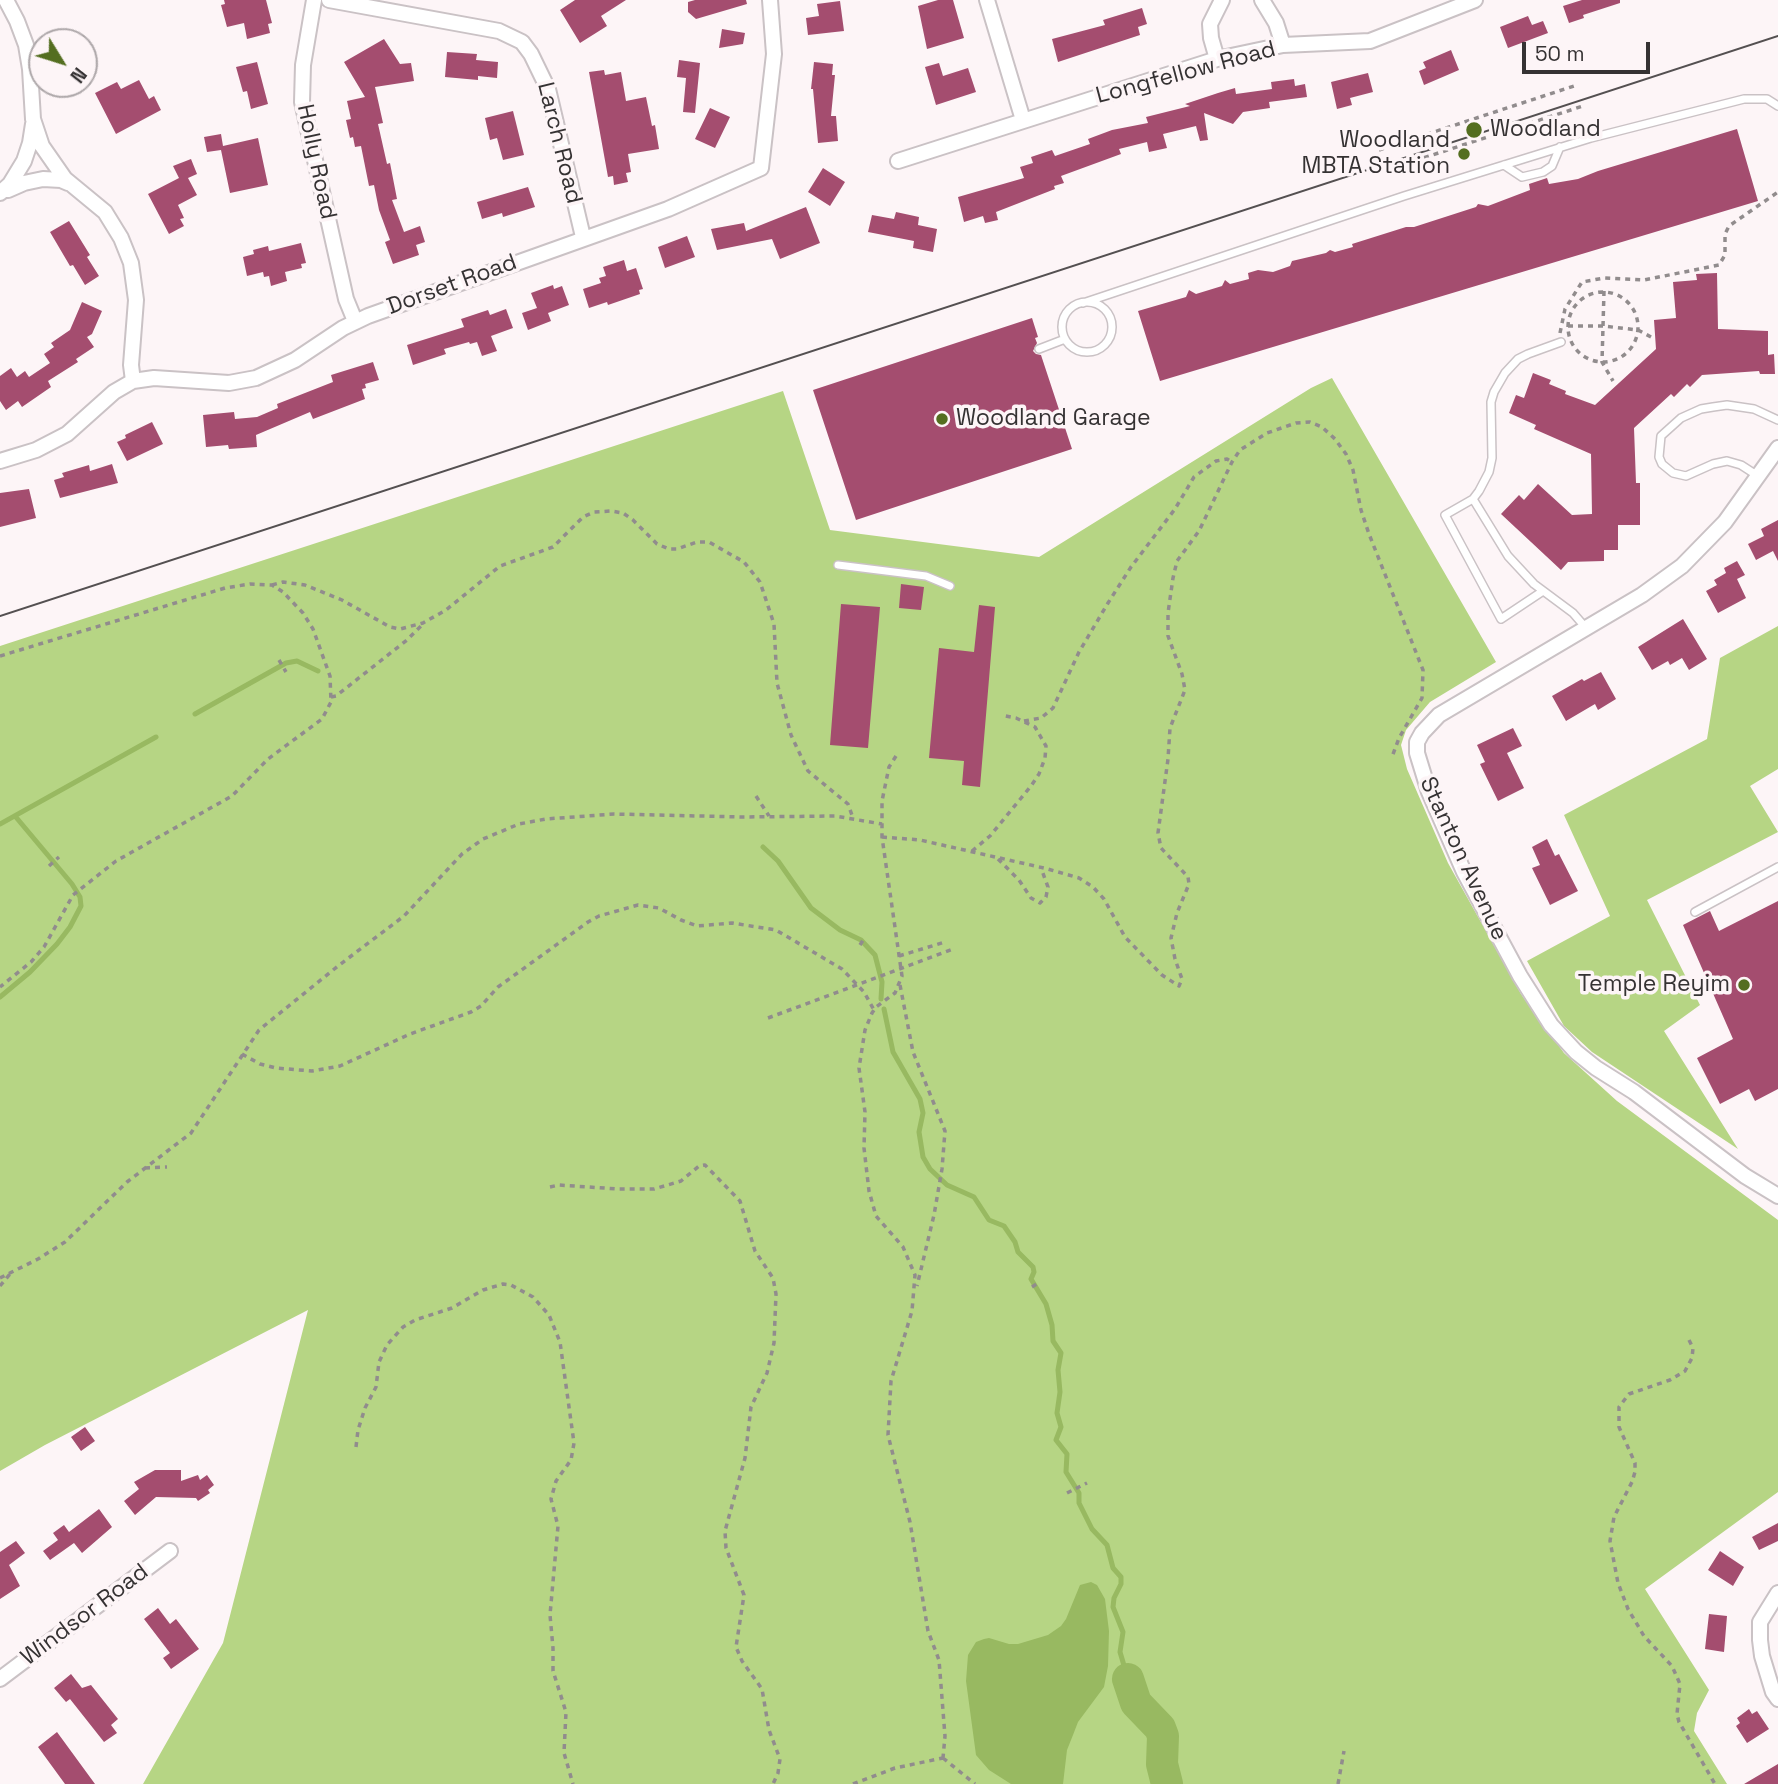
<!DOCTYPE html>
<style>
body{margin:0}
#map{position:relative;width:1778px;height:1784px;overflow:hidden;background:#fdf5f7;font-family:"Space Grotesk",sans-serif}
canvas{display:block}
.north{position:absolute;left:28px;top:28px;width:70px;height:70px;box-sizing:border-box;background:#fdf5f7;border:2px solid #ada7a9;border-radius:50%;rotate:128deg;font-size:19px;font-weight:700;line-height:28px;text-align:center;color:#353233}
.north::after{content:'';display:block;margin:auto;width:24px;height:32px;background:#546e20;clip-path:polygon(50% 0,100% 100%,50% 72%,0 100%)}
.scale{position:absolute;left:1522px;top:42px;width:128px;height:32px;box-sizing:border-box;border:4px solid #353233;border-top:0;padding-left:9px;font-size:21px;line-height:24px;white-space:nowrap;color:#353233;-webkit-text-stroke:5px #fdf5f7;paint-order:stroke}
</style>
<div id="map">
<canvas width="1778" height="1784"></canvas>
<div class="north">N</div>
<div class="scale">50 m</div>
</div>
<script>
const context = document.querySelector('canvas').getContext('2d');
context.lineJoin = 'round';
function fillPath(path, color) { context.fillStyle = color; context.fill(path, 'evenodd'); }
const toPath = rows => new Path2D(rows.map(r => 'M' + r).join(''));
function trace(path, color, width, dash) { context.strokeStyle = color; context.lineWidth = width; context.lineCap = dash ? 'butt' : 'round'; context.setLineDash(dash || []); context.stroke(path); }
function write(font, color, halo, rows, align = 'center') {
  context.font = font + ' "Space Grotesk",sans-serif'; context.lineWidth = 7; context.setLineDash([]); context.textBaseline = 'middle'; context.strokeStyle = halo; context.fillStyle = color; for (const [text, x, y, turn = 0] of rows) {
    context.save(); context.translate(x, y); context.rotate((+turn || 0) * Math.PI / 180); context.textAlign = isNaN(turn) ? turn : align; if (halo) context.strokeText(text, 0, 0); context.fillText(text, 0, 0); context.restore();
  }
}
fillPath(toPath([
 [1332,378,1496,662,1430,702,1406,730,1401,745,1407,769,1448,863,1521,994,1564,1053,1617,1101,1778,1220,1778,1492,1645,1589,1709,1690,1697,1713,1694,1731,1727,1784,143,1784,223,1643,308,1310,45,1445,0,1471,0,646,783,391,830,530,1039,557,1311,388],
 [1778,626,1778,769,1750,786,1778,832,1647,900,1700,1005,1664,1031,1738,1149,1592,1052,1564,1026,1527,961,1610,916,1564,815,1707,739,1720,658]
]), '#b6d584');
fillPath(toPath([
 [1091,1582,1097,1585,1105,1599,1109,1631,1108,1666,1104,1687,1078,1722,1073,1735,1067,1750,1063,1784,1011,1784,989,1770,976,1755,966,1681,968,1655,976,1642,984,1639,989,1638,1009,1644,1018,1644,1048,1635,1061,1626,1066,1619,1080,1585]
]), '#98b961');
trace(toPath([
 [195,714,286,663,297,661,318,671],
 [0,824,156,737],
 [763,847,778,861,811,908,840,930,861,940,875,955,882,982,881,999],
 [0,997,30,972,57,944,70,927,81,906,80,897,72,884,15,816],
 [884,1009,893,1052,920,1099,923,1113,919,1132,923,1157,930,1169,947,1185,974,1197,989,1220,1004,1226,1015,1242,1018,1252,1033,1267,1034,1272,1031,1279,1046,1304,1052,1325,1053,1341,1061,1353,1058,1370,1060,1392,1057,1413,1061,1427,1056,1440,1067,1454,1066,1472,1079,1493,1079,1503,1092,1529,1107,1545,1113,1568,1121,1577,1121,1584,1114,1598,1113,1607,1123,1632,1120,1652,1128,1679]
]), '#98b961', 5);
trace(toPath([
 [1128,1679,1136,1703,1160,1728,1163,1736,1162,1764,1167,1784]
]), '#98b961', 32);
fillPath(toPath([
 [224,0,266,0,272,23,268,24,270,33,247,39,244,23,227,27,221,5,225,4],
 [575,0,626,0,601,16,607,26,580,43,560,10],
 [695,0,746,0,747,4,696,19,688,12,688,2],
 [938,0,953,0,964,38,927,49,918,6],
 [1582,0,1620,0,1620,3,1583,15,1584,18,1569,23,1563,6],
 [840,1,844,31,808,35,806,18,819,16,817,4],
 [1142,8,1147,24,1138,27,1140,35,1058,62,1052,39,1105,25,1103,20],
 [1528,16,1532,25,1543,21,1548,33,1508,48,1500,27],
 [722,29,745,33,743,44,719,48],
 [384,39,400,64,411,63,414,81,375,87,383,123,378,124,387,164,390,163,397,199,392,200,404,232,420,226,425,242,416,245,419,255,393,264,385,242,390,240,379,210,374,185,369,186,361,146,355,147,353,137,350,138,346,120,351,119,347,101,365,97,344,62],
 [1451,50,1459,70,1424,85,1419,71,1426,68,1423,62],
 [447,52,477,54,476,60,498,62,497,78,478,76,478,80,445,77],
 [679,60,700,63,695,113,683,112,686,78,677,77],
 [257,62,268,104,251,109,247,91,243,92,236,67],
 [814,62,833,64,832,75,835,75,831,116,836,116,838,141,818,143,813,89,811,89],
 [939,63,943,76,968,68,976,92,936,105,925,67],
 [604,70,605,75,621,72,626,101,646,97,652,126,655,125,659,149,628,154,631,172,626,173,628,182,614,185,613,176,608,177,589,72],
 [1368,73,1373,92,1350,98,1352,105,1337,109,1331,82],
 [1294,79,1295,86,1305,84,1307,97,1269,102,1270,108,1243,112,1233,124,1204,113,1208,140,1200,141,1196,126,1163,134,1167,148,1149,152,1147,142,1119,149,1121,154,1061,176,1064,183,1054,186,1055,189,996,212,998,220,985,223,983,216,964,222,958,197,1024,178,1020,167,1033,163,1031,157,1052,150,1055,156,1090,144,1088,139,1112,130,1148,123,1146,117,1190,106,1185,104,1218,93,1235,88,1236,94,1272,89,1271,82],
 [139,80,149,99,154,96,161,110,116,134,95,93,117,82,121,89],
 [710,108,730,117,715,148,695,139],
 [513,111,524,155,503,160,497,138,490,140,485,118],
 [1737,129,1758,201,1160,381,1138,311,1186,297,1189,290,1196,294,1222,286,1225,280,1230,284,1249,279,1248,273,1258,270,1273,272,1290,266,1292,261,1326,253,1330,250,1335,252,1353,247,1352,244,1406,227,1414,227,1476,207,1478,204,1488,206,1530,190,1529,184,1547,178,1549,184,1578,179,1598,171],
 [221,134,223,146,258,138,268,185,230,193,221,150,207,152,204,137],
 [191,159,197,174,188,178,197,195,178,205,184,218,180,219,184,226,169,234,148,194,179,178,173,166],
 [823,168,845,182,830,206,808,192],
 [528,187,535,207,503,217,502,213,482,219,477,202],
 [806,207,820,243,780,259,772,239,717,250,711,229,744,223,746,231],
 [896,212,919,217,918,225,937,229,933,252,913,248,914,241,868,232,872,215,894,219],
 [69,221,90,255,87,257,99,276,85,285,73,265,70,266,50,232],
 [687,236,695,257,665,268,658,247],
 [301,243,306,263,301,264,302,268,285,272,287,281,271,286,269,276,264,277,263,272,247,276,243,257,254,254,253,250,268,246,269,251],
 [624,260,627,271,636,268,643,289,639,290,640,294,608,305,607,302,589,308,583,289,601,283,599,278,606,276,603,267],
 [1717,273,1718,329,1768,331,1768,355,1774,354,1775,374,1760,374,1759,371,1702,375,1690,387,1687,384,1674,397,1671,394,1634,428,1636,483,1640,483,1640,525,1618,525,1618,550,1604,550,1604,561,1568,562,1561,570,1501,514,1519,495,1524,500,1538,484,1572,515,1592,514,1591,454,1534,429,1536,425,1509,413,1516,395,1524,398,1533,373,1551,380,1549,384,1566,391,1565,394,1595,405,1656,349,1654,320,1676,318,1673,282,1697,280,1696,274],
 [553,285,554,289,562,286,569,305,548,313,551,321,528,330,522,313,537,308,531,293],
 [82,302,102,311,92,334,87,337,94,347,76,359,78,362,48,381,51,387,22,407,18,401,6,410,0,401,0,376,11,368,17,377,25,371,29,377,50,363,44,354,54,347,51,343,70,330],
 [506,309,513,328,491,336,497,351,482,356,477,342,470,344,469,342,444,349,446,354,413,365,407,345,464,327,461,319,488,310,490,315],
 [1032,318,1038,337,1035,338,1037,343,1033,351,1036,354,1041,355,1072,449,856,520,813,390],
 [373,362,379,380,365,384,366,388,362,389,365,399,313,419,310,412,256,435,257,447,229,449,228,445,206,447,203,415,234,412,235,419,257,417,278,408,277,404,333,382,331,375],
 [152,422,163,444,127,461,117,442,126,438,125,435],
 [112,464,118,483,60,498,54,480,64,477,62,473,89,465,90,471],
 [29,489,36,518,0,527,0,493],
 [1778,520,1778,561,1773,551,1756,560,1748,544,1764,536,1761,529],
 [1737,561,1745,575,1737,579,1746,598,1718,613,1706,591,1717,585,1714,580,1726,573,1724,568],
 [901,584,924,587,921,610,899,608],
 [841,604,880,607,868,748,830,745],
 [979,605,995,607,980,787,962,785,964,761,929,758,939,648,974,652],
 [1683,619,1707,659,1689,670,1682,658,1670,665,1668,661,1652,670,1638,647],
 [1601,672,1616,699,1598,710,1595,704,1566,721,1552,696,1582,679,1584,681],
 [1513,728,1522,746,1507,753,1524,788,1498,801,1480,764,1485,762,1477,745],
 [1547,839,1555,856,1559,854,1578,891,1550,905,1532,868,1540,865,1532,847],
 [1778,901,1778,1089,1755,1101,1749,1089,1720,1104,1697,1058,1733,1039,1683,925,1710,911,1719,931],
 [85,1427,95,1441,81,1451,71,1437],
 [155,1470,181,1470,181,1481,198,1475,200,1480,207,1475,214,1485,208,1490,210,1493,198,1501,196,1498,156,1497,135,1515,124,1501,139,1489,134,1482],
 [99,1509,112,1527,82,1553,74,1543,50,1560,43,1551,58,1540,53,1533,64,1525,69,1532],
 [1778,1523,1778,1541,1759,1550,1752,1537],
 [16,1541,25,1553,9,1565,20,1586,0,1599,0,1552],
 [1720,1551,1744,1567,1733,1586,1708,1570],
 [158,1608,170,1624,176,1619,199,1649,171,1669,163,1658,170,1653,144,1619],
 [1709,1614,1727,1616,1724,1652,1705,1649],
 [71,1674,82,1688,91,1685,118,1719,111,1725,117,1733,104,1742,70,1699,66,1702,54,1688],
 [1749,1709,1752,1714,1757,1711,1769,1729,1747,1743,1736,1726,1740,1723,1737,1718],
 [57,1732,95,1784,65,1784,38,1747],
 [1778,1764,1778,1784,1744,1784]
]), '#a44d6f');
const service = toPath([
 [1504,165,1522,177,1543,172,1552,166,1560,147],
 '1062 327a25 25 0 1 1 50 0a25 25 0 1 1-50 0Z',
 [1083,303,1404,196,1591,138,1744,99,1767,99,1778,106],
 [1039,349,1065,339],
 [1758,476,1741,465,1727,461,1713,464,1686,476,1673,473,1662,464,1659,457,1661,436,1681,418,1701,409,1713,407,1727,405,1754,409,1778,420],
 [1473,499,1508,556,1534,584,1573,613,1586,628],
 [838,565,926,576,950,586],
 [1543,591,1501,619,1445,515,1473,499,1479,491,1489,472,1492,458,1491,402,1494,392,1505,373,1518,359,1528,354,1561,342],
 [1695,912,1778,867]
]);
const minor = toPath([
 [6,0,17,21,26,45,30,69,33,119,42,146,65,179,105,212,121,238,131,263,136,300,131,365,133,381],
 [314,0,303,65,302,102,346,299,355,321],
 [329,0,499,31,522,42,531,54,548,89,583,237],
 [987,0,1023,120],
 [1262,0,1276,23,1283,45],
 [1217,59,1211,38,1210,24,1222,0],
 [898,161,1217,59,1283,45,1370,41,1475,0],
 [8,190,24,183,43,179,61,180,68,183],
 [0,193,10,184,24,161,30,143,33,124],
 [1778,448,1725,522,1682,566,1642,595,1439,715,1422,733,1417,742,1417,753,1429,792,1464,872,1520,976,1551,1025,1576,1052,1596,1068,1634,1092,1745,1176,1778,1196],
 [0,461,36,450,67,434,114,392,133,381,154,378,229,383,256,378,295,360,343,328,368,316,668,209,761,168,774,54,770,0],
 [1778,1593,1760,1622,1760,1640,1762,1656,1773,1692,1778,1699],
 [0,1679,170,1551]
]);
trace(service, '#cac2c5', 10);
trace(minor, '#cac2c5', 18);
trace(toPath([
 [1379,150,1574,86],
 [1386,170,1583,106],
 [1604,291,1602,362,1613,381],
 '1568 327a35 35 0 1 1 70 0a35 35 0 1 1-70 0Z',
 [1568,326,1603,326,1638,330,1651,337],
 [1560,333,1565,309,1582,282,1604,278,1644,280,1719,265,1725,255,1725,234,1729,226,1778,192],
 [272,585,283,582,305,585,342,600,390,627,400,629,423,623,446,610,500,566,553,547,583,517,594,512,611,511,623,513,633,520,657,544,669,549,677,549,697,542,709,542,744,562,760,582,774,624,777,683,791,735,808,771,848,804,853,818],
 [0,656,225,588,250,584,272,585,283,592,303,613,313,629,330,676,331,702,322,719,268,759,232,796,116,861,73,895,44,947,31,962,0,987],
 [279,660,286,672],
 [331,697,336,696,407,640,422,625],
 [1024,721,1041,718,1053,708,1079,652,1108,603,1131,567,1175,509,1194,477,1216,461,1227,459,1232,462],
 [896,756,889,767,882,801,882,837,902,976,895,993,876,1007,872,1013,865,1030,859,1068,865,1112,864,1148,869,1191,876,1216,903,1247,915,1275,912,1311,891,1381,888,1435,910,1522,928,1631,939,1660,945,1736,943,1758],
 [756,796,769,816],
 [882,837,920,840,1044,868,1079,878,1093,887,1104,899,1125,937,1162,975,1179,986,1182,979,1175,959,1171,938,1177,913,1189,884,1188,877,1161,848,1158,833,1168,759,1170,728,1185,690,1182,674,1168,636,1168,613,1173,578,1177,561,1199,531,1232,462,1240,450,1267,433,1296,423,1310,422,1322,427,1335,439,1346,454,1353,470,1361,510,1369,534,1423,670,1422,698,1399,738,1392,757],
 [972,851,990,836,1031,786,1039,774,1045,758,1046,746,1035,727,1016,718,1001,715],
 [998,859,1019,880,1031,898,1040,903,1046,897,1048,887,1041,868],
 [49,866,59,857],
 [860,945,865,937],
 [899,956,945,942],
 [900,985,913,1052,945,1131,942,1169,934,1215,917,1286],
 [242,1054,260,1064,276,1068,312,1071,340,1066,410,1034,471,1012,481,1006,498,987,588,922,599,916,638,905,659,908,681,920,697,926,732,923,776,930,842,969,864,992,874,1010],
 [145,1168,167,1167],
 [550,1187,559,1185,618,1189,654,1189,681,1181,699,1166,705,1165,740,1201,755,1251,773,1278,776,1294,774,1343,767,1373,751,1407,745,1458,725,1531,726,1548,744,1595,736,1647,742,1661,762,1689,769,1730,780,1759,778,1773,773,1784],
 [0,1278,38,1259,65,1242,127,1182,191,1133,259,1030,338,966,404,916,462,854,483,839,519,824,546,819,614,814,742,817,835,816,882,824],
 [0,1286,10,1274],
 [1032,1287,1040,1282],
 [1689,1340,1693,1348,1692,1358,1685,1371,1670,1380,1629,1394,1619,1407,1619,1427,1635,1463,1635,1472,1632,1482,1614,1517,1610,1541,1618,1583,1628,1609,1644,1636,1672,1666,1680,1684,1677,1714,1679,1722,1715,1784],
 [356,1447,358,1430,365,1408,376,1387,379,1362,387,1345,403,1327,415,1320,452,1308,483,1290,503,1284,511,1285,533,1297,549,1315,560,1342,574,1443,571,1460,556,1481,551,1499,558,1526,550,1615,553,1648,553,1671,566,1712,564,1753,573,1784],
 [1067,1493,1087,1483],
 [943,1758,975,1784],
 [853,1784,895,1768,943,1758],
 [1338,1784,1344,1751]
]), '#918c8d', 3.5, [5, 5]);
trace(service, '#fff', 7);
trace(minor, '#fff', 14);
trace(toPath([
 [0,616,1778,36]
]), '#545051', 2);
trace(toPath([
 [768,1018,953,949]
]), '#918c8d', 3.5, [5, 5]);
for (const [x, y, r, color] of [
 [1474,130,9,"#546e20"],
 [1464,154,7,"#546e20"],
 [942,419,7,"#546e20"],
 [1744,985,7,"#546e20"]
]) { const dot = new Path2D(); dot.arc(x, y, r, 0, 2 * Math.PI); context.fillStyle = color; context.fill(dot); trace(dot, '#fdf5f7', 2.5); }
write('23px', '#353233', '#fdf5f7', [
 ["Longfellow Road",1186,73,-15],
 ["Larch Road",559,143,76],
 ["Holly Road",316,162,78],
 ["Dorset Road",452,285,-20],
 ["Stanton Avenue",1463,859,65],
 ["Windsor Road",85,1615,-37]
]);
write('23px', '#353233', '#fdf5f7', [
 ["Woodland",1490,130],
 ["Woodland",1450,141,"right"],
 ["MBTA Station",1450,167,"right"],
 ["Woodland Garage",956,419],
 ["Temple Reyim",1730,985,"right"]
], 'left');
</script>
